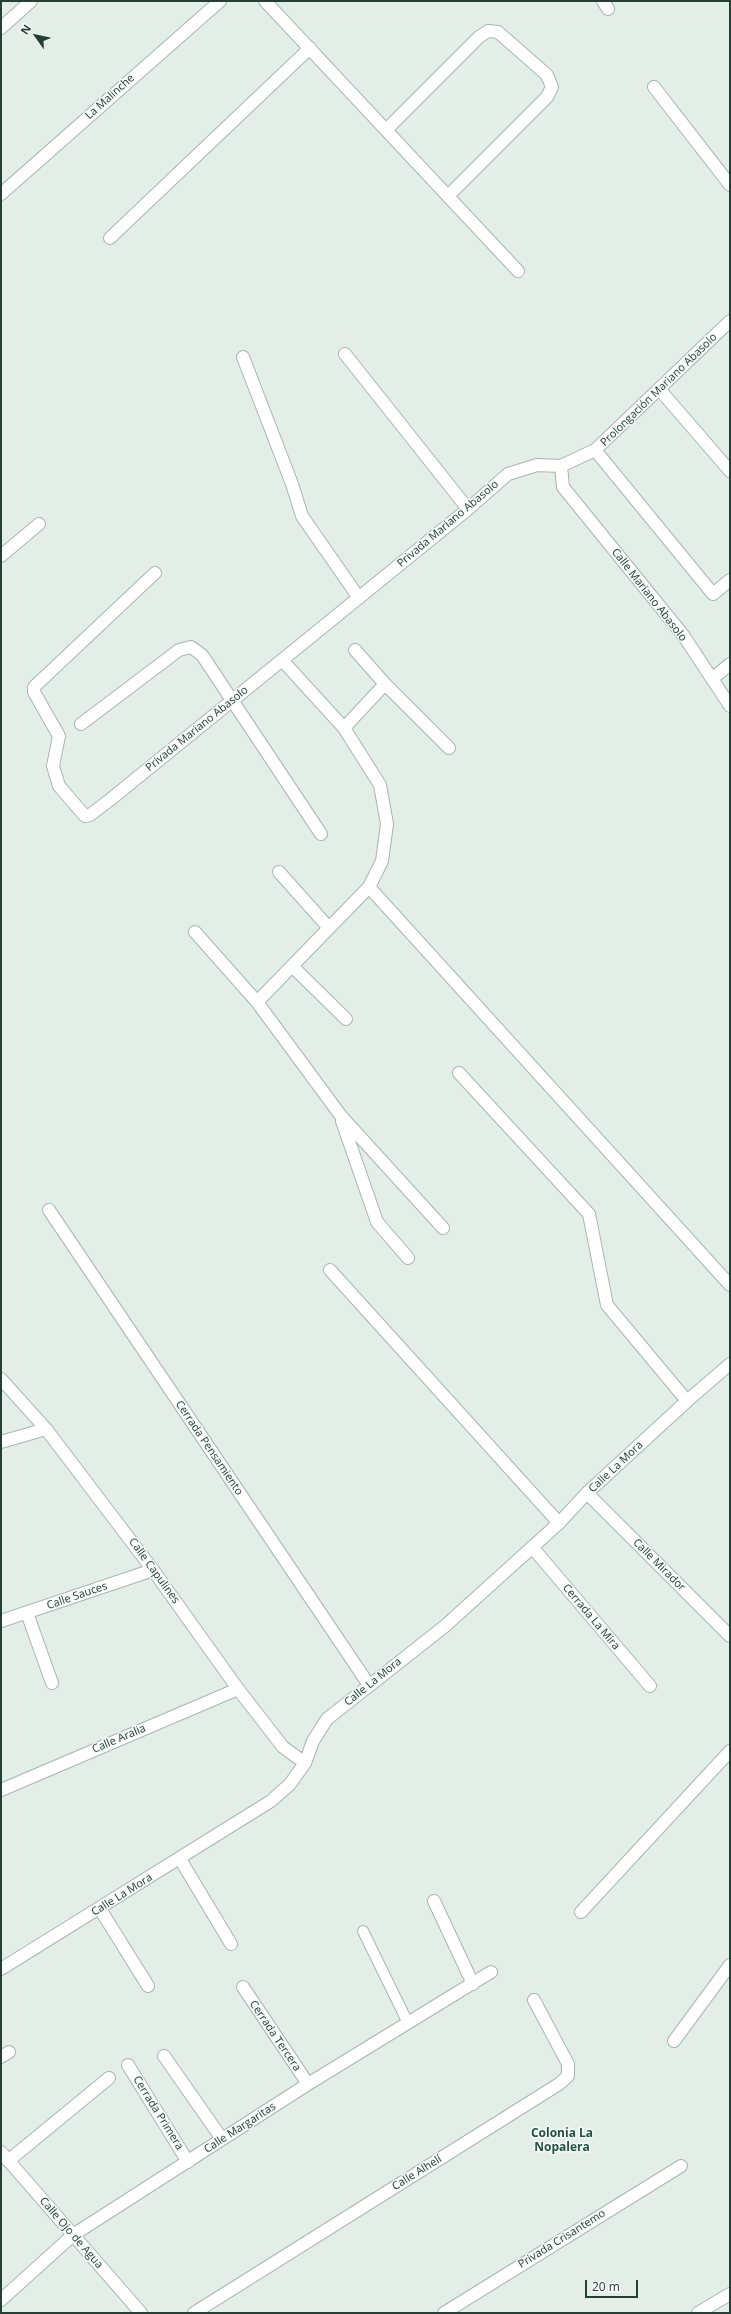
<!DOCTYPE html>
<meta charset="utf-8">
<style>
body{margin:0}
#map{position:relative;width:731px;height:2314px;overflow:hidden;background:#e4eee9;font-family:"Open Sans",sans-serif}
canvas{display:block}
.frame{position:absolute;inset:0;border:2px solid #243f36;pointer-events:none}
.north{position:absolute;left:16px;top:16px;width:40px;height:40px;-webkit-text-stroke:3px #f5faf7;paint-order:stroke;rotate:303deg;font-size:11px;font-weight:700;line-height:16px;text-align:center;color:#243f36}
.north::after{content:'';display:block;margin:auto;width:14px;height:18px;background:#243f36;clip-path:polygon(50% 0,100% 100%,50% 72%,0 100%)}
.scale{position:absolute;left:585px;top:2280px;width:53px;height:18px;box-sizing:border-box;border:2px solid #243f36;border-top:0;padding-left:5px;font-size:12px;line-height:14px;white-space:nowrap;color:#243f36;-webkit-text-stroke:3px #f5faf7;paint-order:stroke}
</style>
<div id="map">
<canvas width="731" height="2314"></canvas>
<div class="frame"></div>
<div class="north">N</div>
<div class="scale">20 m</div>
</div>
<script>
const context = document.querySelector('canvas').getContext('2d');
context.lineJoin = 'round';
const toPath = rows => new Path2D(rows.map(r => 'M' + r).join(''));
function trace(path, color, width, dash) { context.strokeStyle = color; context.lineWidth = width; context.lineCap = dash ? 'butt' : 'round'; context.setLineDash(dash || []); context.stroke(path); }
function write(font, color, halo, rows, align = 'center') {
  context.font = font + ' "Open Sans",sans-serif'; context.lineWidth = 3; context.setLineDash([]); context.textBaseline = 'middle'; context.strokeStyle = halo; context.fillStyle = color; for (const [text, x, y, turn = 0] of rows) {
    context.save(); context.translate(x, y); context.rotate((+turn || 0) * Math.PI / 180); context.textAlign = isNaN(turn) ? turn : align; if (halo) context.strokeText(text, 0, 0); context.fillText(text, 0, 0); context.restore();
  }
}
const service = toPath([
 [363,1931,408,2023]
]);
const minor = toPath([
 [265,1,518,271],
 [603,1,608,9],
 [1,28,31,1],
 [654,87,730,185],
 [387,129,479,37,488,31,498,32,547,75,552,87,547,97,448,196],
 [1,194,220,1],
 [110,238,310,48],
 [730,321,595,450,561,466,563,487,683,635,730,706],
 [345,354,468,509],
 [243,357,292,484,302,516,359,598],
 [660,390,730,471],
 [595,450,713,594,730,580],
 [1,556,39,524],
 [155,573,34,687,34,692,59,736,53,766,59,786,85,816,90,815,111,799,468,509,508,474,537,465,561,466],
 [355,650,385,684],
 [282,660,344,728,380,785,387,824,382,861,369,887,730,1285],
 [712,679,730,664],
 [81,724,179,650,191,647,202,655,321,834],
 [344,728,385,684,449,748],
 [279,872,329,928],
 [195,932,257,1002,341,1116,443,1228],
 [292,966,346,1019],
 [257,1002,369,887],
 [459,1073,589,1214,607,1305,687,1401],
 [342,1121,377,1222,408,1258],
 [49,1210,369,1685],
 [330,1270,559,1523],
 [1,1379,46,1429,153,1570,238,1689,283,1747,305,1763],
 [1,1442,46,1429],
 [587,1493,730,1636],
 [532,1547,650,1686],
 [27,1613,52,1683],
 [1,1621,153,1570],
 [1,1790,238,1689],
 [180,1859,231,1944],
 [434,1901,473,1984],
 [100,1909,148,1986],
 [581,1912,730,1751],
 [243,1987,308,2084],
 [674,2041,730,1965],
 [164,2056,222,2139],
 [1,2057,9,2052],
 [128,2065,188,2162],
 [1,2152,141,2313],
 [8,2161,109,2078],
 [1,2300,73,2235,308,2084,491,1972],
 [194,2313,559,2084,568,2076,568,2064,534,2000],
 [444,2313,681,2166],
 [698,2313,730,2294]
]);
const tertiary = toPath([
 [1,1969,271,1801,290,1784,305,1763,313,1741,327,1719,445,1626,559,1523,587,1493,687,1401,730,1364]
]);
trace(service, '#a7b6b0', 12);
trace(minor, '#a7b6b0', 14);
trace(tertiary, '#a7b6b0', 14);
trace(service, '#fff', 10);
trace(minor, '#fff', 12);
trace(tertiary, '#fff', 12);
write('11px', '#243f36', '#f5faf7', [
 ["La Malinche",110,97,-42],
 ["Prolongación Mariano Abasolo",659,390,-44],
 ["Privada Mariano Abasolo",448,524,-40],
 ["Calle Mariano Abasolo",649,595,52],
 ["Privada Mariano Abasolo",197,729,-39],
 ["Cerrada Pensamiento",209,1448,56],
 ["Calle La Mora",616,1467,-43],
 ["Calle Mirador",659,1565,45],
 ["Calle Capulines",154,1571,54],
 ["Calle Sauces",77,1596,-19],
 ["Cerrada La Mira",591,1617,50],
 ["Calle La Mora",373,1682,-39],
 ["Calle Aralia",119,1739,-23],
 ["Calle La Mora",122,1895,-32],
 ["Cerrada Tercera",275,2036,56],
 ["Cerrada Primera",158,2113,58],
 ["Calle Margaritas",240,2128,-33],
 ["Calle Alhelí",417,2173,-32],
 ["Calle Ojo de Agua",71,2233,49],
 ["Privada Crisantemo",562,2239,-32]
]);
write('bold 12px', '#1f5243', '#f5faf7', [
 ["Colonia La",562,2134],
 ["Nopalera",562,2148]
]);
</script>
